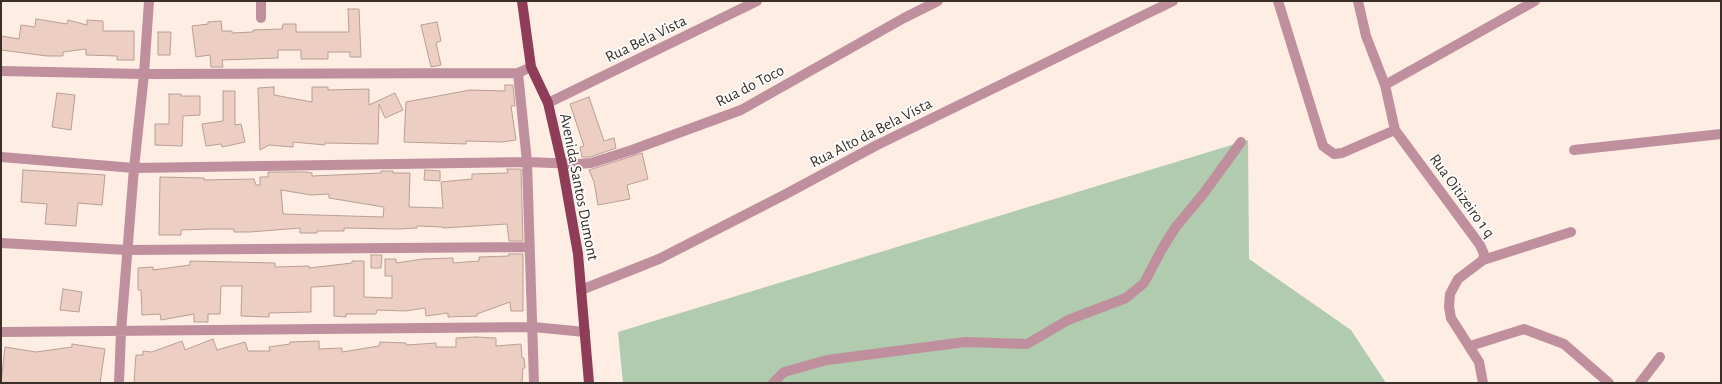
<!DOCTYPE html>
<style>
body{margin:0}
#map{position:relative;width:1722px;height:384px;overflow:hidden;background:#fdede3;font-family:"Alegreya Sans",sans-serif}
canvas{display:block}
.frame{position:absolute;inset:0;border:2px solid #392f28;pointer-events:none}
</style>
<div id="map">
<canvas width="1722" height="384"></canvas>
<div class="frame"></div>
</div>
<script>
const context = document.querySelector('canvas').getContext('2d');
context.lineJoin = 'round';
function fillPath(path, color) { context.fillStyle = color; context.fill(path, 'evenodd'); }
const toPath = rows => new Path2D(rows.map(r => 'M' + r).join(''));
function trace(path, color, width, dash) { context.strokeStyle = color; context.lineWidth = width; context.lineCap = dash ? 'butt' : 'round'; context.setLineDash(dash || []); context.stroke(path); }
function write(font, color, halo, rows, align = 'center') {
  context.font = font + ' "Alegreya Sans",sans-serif'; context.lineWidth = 3.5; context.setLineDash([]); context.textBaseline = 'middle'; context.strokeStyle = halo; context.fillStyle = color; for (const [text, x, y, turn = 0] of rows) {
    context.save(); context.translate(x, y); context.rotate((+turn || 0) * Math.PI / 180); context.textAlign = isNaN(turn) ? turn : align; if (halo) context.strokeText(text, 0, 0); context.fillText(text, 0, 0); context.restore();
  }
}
fillPath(toPath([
 [1248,140,1249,259,1351,330,1386,383,623,383,618,332]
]), '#b1cbae');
const building = toPath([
 [348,9,359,9,361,57,350,57,350,52,328,52,328,59,301,59,301,50,278,50,278,58,222,60,223,67,211,67,210,55,196,57,192,26,208,24,208,22,221,21,222,31,232,31,232,33,253,32,253,30,282,29,283,24,296,24,296,32,349,32,348,9],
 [36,19,67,24,68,20,87,25,87,20,103,21,103,31,134,31,134,60,117,60,117,56,86,55,86,49,63,52,63,56,47,56,1,50,1,36,19,39,21,25,35,27,36,19],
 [437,22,441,41,436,43,441,65,431,67,421,25,437,22],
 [158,32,171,32,170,55,158,55,158,32],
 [505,85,513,85,515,106,511,106,516,140,502,142,466,141,466,144,404,142,406,102,470,90,505,91,505,85],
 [274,87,274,95,312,102,312,87,328,87,328,90,369,89,369,105,395,93,403,110,385,118,379,104,378,144,325,143,325,145,293,142,293,147,269,145,260,150,258,88,274,87],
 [223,91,235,91,235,125,241,124,245,142,222,147,221,144,206,146,202,124,223,121,223,91],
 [57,93,75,95,71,130,52,127,57,93],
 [169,94,181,94,181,96,200,96,200,115,183,116,182,146,155,145,155,124,169,124,169,94],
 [589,97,604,141,614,138,616,148,590,157,582,157,580,147,584,146,570,104,589,97],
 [642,153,648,179,627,185,630,199,598,205,594,182,589,170,642,153],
 [507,169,521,169,523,241,509,241,507,224,443,228,443,227,417,226,417,228,398,229,344,228,344,231,317,231,317,233,300,233,300,228,250,232,234,232,234,229,209,229,181,230,181,235,159,235,160,177,204,178,204,180,254,179,256,185,260,185,260,177,268,177,268,172,306,172,312,173,312,176,381,173,381,171,393,171,393,173,410,173,409,207,443,208,441,182,472,179,472,174,508,173,507,169],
 [281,190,311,195,329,194,329,198,384,207,383,217,283,214,281,190],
 [23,170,105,175,102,205,78,203,76,226,45,224,47,204,21,202,23,170],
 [425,170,440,171,440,181,424,180,425,170],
 [509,254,523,254,523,311,511,311,510,302,477,314,477,316,448,317,448,313,426,316,425,308,405,311,377,310,376,314,346,314,346,317,334,316,334,286,311,287,311,312,269,313,269,317,241,316,242,286,221,286,220,314,208,314,208,322,194,322,194,314,161,320,160,314,142,315,141,290,138,290,138,268,153,267,153,270,190,265,190,261,275,263,275,267,309,266,309,268,352,263,352,261,364,261,364,297,392,298,392,276,385,276,385,259,396,259,396,263,423,259,453,258,453,263,479,261,479,257,509,256,509,254],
 [371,255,382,255,381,268,371,268,371,255],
 [63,289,82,292,79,312,60,310,63,289],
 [475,337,496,338,496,346,521,344,522,358,524,358,525,368,523,368,522,383,134,383,136,355,143,355,143,351,152,352,182,341,185,350,213,339,217,350,245,342,248,351,270,351,269,347,290,344,290,342,319,341,319,349,342,348,342,352,379,346,380,342,406,343,406,345,436,343,436,347,456,347,456,338,475,337],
 [72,344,105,349,100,383,1,383,5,347,36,352,72,347,72,344]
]);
fillPath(building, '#eccec3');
trace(building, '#ba9e93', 1);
trace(toPath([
 [1278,1,1323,146,1334,154,1342,153,1395,130],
 [1358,1,1366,36,1385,85,1395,130,1480,245,1484,254,1483,260,1458,279,1450,294,1449,307,1451,318,1479,362,1483,383],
 [261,18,261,1],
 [1,71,144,74,518,73,531,67],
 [518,73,527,162,534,383],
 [1385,85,1535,1],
 [548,103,757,1],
 [1574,150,1721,134],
 [1,157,134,168,527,162,578,164,591,163,632,150,741,110,904,18,938,1],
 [1,243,127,250,529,247],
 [1483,260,1571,232],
 [581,290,659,259,786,194,877,145,1173,1],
 [1,332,533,327,585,332],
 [1470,346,1524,329,1564,344,1609,383],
 [119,383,121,331,134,168,144,74,149,1],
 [773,383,784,372,827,360,965,342,1027,344,1068,320,1126,298,1144,283,1162,249,1175,228,1204,193,1241,142],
 [1640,383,1660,357]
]), '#c08f9d', 10);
trace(toPath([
 [522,1,531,67,548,103,562,164,578,254,589,383]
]), '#8e3c58', 10);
write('16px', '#392f28', '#fff', [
 ["Rua Bela Vista",646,39,-26],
 ["Rua do Toco",750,86,-27],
 ["Rua Alto da Bela Vista",871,133,-27],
 ["Avenida Santos Dumont",579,187,79],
 ["Rua Oitizeiro 1 q",1462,196,54]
]);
</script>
